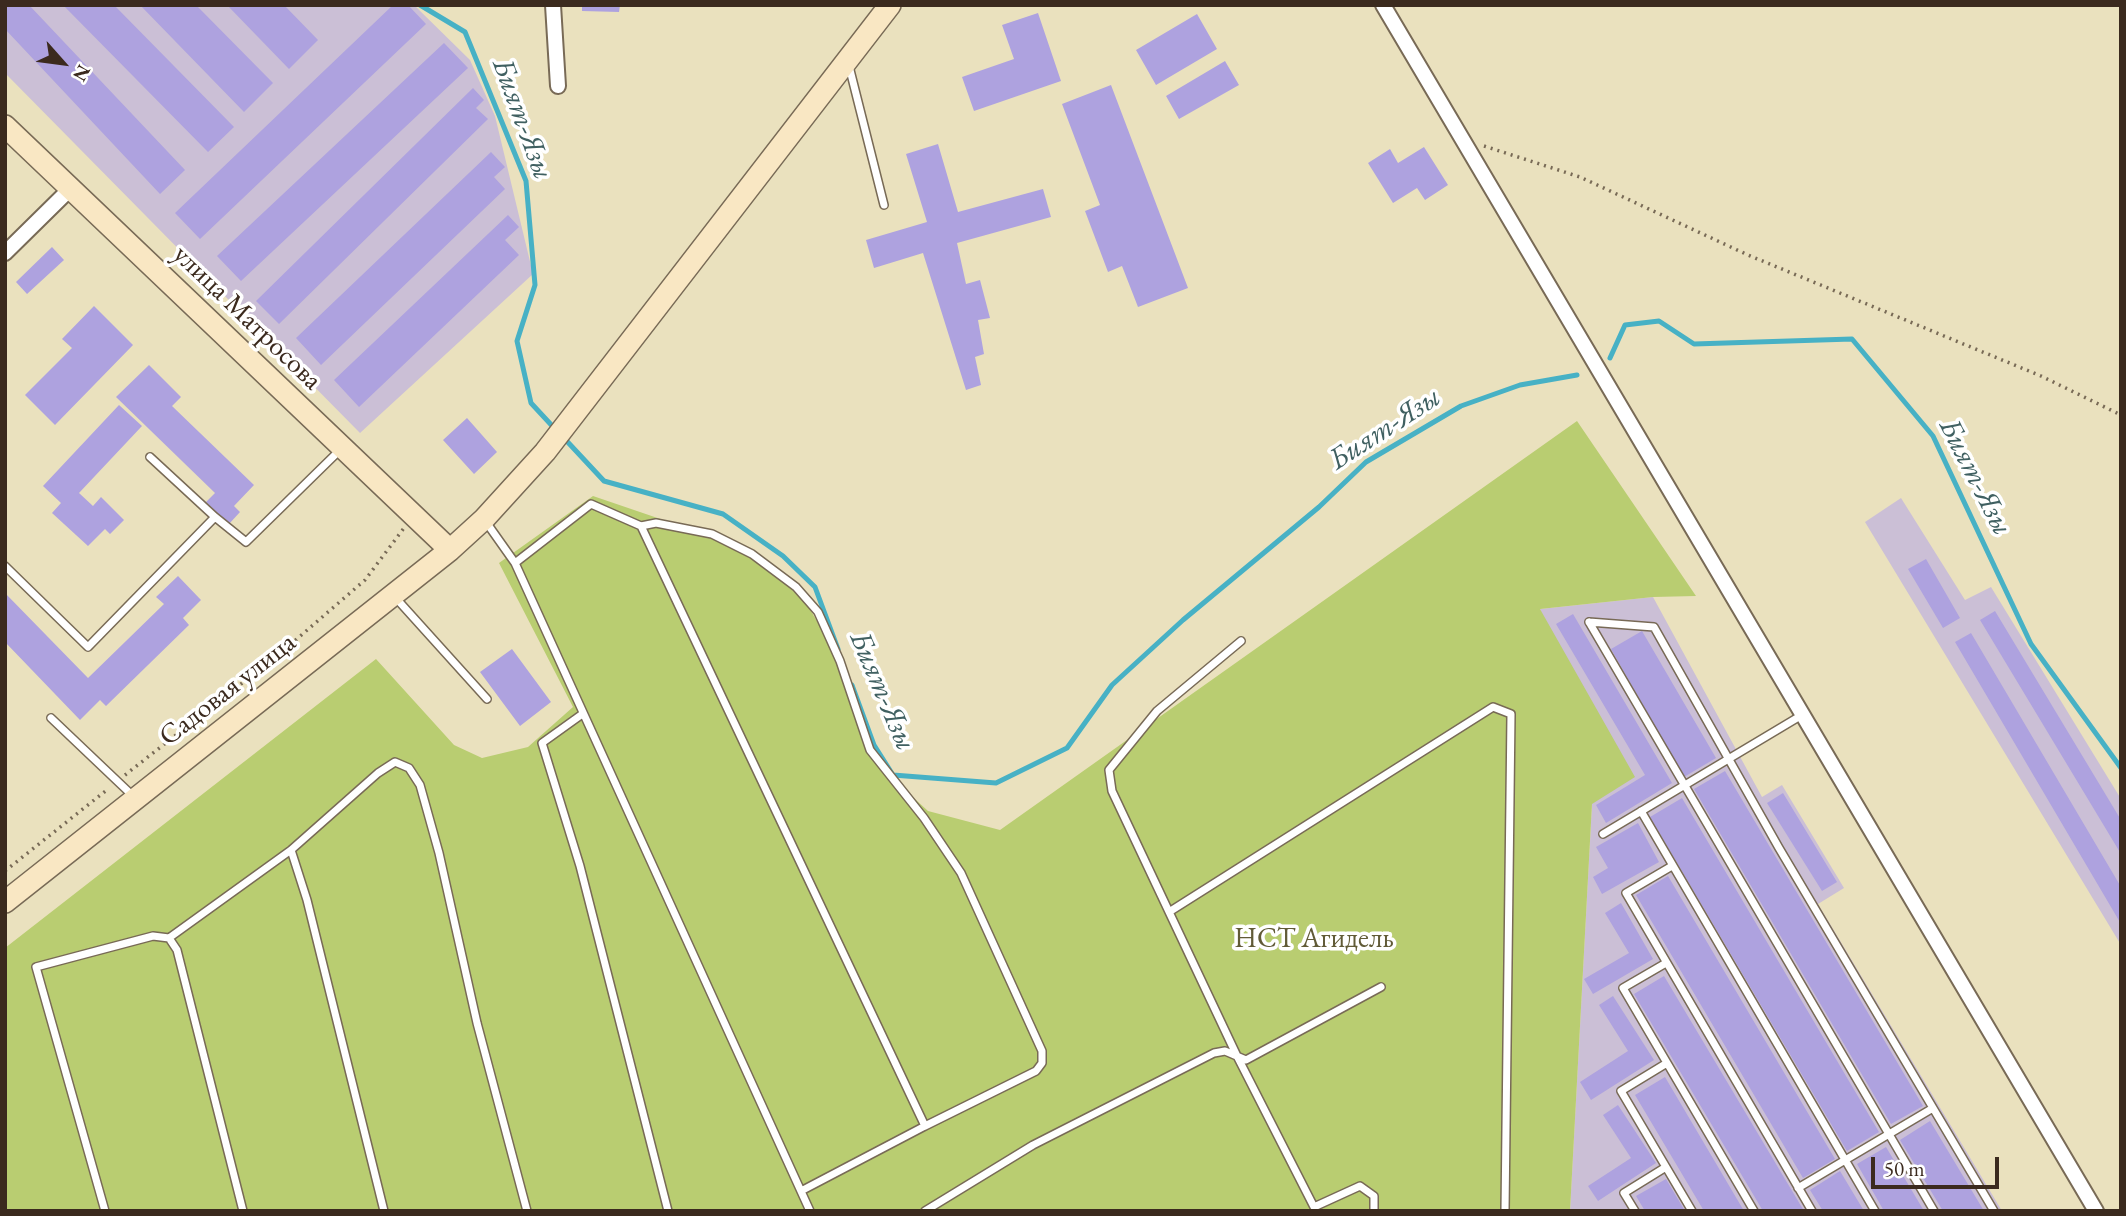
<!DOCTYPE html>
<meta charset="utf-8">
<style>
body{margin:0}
#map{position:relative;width:2126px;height:1216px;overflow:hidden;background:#eae1be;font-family:"EB Garamond",serif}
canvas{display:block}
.frame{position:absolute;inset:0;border:7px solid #3b2a1e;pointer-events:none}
.north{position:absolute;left:28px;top:28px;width:70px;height:70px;-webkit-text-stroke:5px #fff;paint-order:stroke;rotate:118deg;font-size:19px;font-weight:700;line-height:28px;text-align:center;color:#3b2a1e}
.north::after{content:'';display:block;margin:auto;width:24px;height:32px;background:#3b2a1e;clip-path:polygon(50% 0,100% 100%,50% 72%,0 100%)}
.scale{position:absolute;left:1871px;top:1157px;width:128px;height:32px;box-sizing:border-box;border:4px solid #3b2a1e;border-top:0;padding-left:9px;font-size:21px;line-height:24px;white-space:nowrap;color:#3b2a1e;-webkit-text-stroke:5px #fff;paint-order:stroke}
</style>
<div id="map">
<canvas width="2126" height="1216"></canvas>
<div class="frame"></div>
<div class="north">N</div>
<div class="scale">50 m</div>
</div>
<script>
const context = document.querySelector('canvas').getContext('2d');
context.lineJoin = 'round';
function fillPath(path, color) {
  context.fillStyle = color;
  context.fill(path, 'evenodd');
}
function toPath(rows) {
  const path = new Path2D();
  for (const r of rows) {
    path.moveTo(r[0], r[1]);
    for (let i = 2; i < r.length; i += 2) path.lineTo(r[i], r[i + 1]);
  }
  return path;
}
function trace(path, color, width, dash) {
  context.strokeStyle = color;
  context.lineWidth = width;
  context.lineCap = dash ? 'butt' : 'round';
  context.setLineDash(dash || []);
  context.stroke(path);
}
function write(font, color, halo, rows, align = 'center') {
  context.font = font + ' "EB Garamond",serif';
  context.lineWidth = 7;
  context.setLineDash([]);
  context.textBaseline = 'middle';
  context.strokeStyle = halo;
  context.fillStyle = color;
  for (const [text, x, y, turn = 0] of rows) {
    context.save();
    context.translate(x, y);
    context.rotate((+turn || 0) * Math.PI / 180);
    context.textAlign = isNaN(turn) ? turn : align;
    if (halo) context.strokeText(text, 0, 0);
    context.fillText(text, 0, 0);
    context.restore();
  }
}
fillPath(toPath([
 [5,5,414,5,470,60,495,116,533,274,360,433,5,73],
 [1901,498,1965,600,1991,587,2121,799,2121,945,1865,522],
 [1653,597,1762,797,1782,785,1844,888,1818,904,2002,1211,1570,1211,1592,804,1540,609]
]), '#cbbfd6');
fillPath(toPath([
 [1577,421,1696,596,1653,597,1540,609,1635,777,1592,804,1570,1211,5,1211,5,948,376,659,454,745,482,758,528,747,573,707,499,563,593,496,725,541,769,570,805,601,833,648,881,768,928,811,1000,830]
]), '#b9cd71');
trace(toPath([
 [420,5,465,32,526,181,535,285,517,341,531,403,556,430],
 [1610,358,1625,325,1659,321,1694,344,1852,339,1933,436,2031,644,2121,768],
 [563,437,604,481,723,514,783,556,815,587,838,649],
 [852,685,874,745,893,775,996,783,1067,748,1112,685,1183,620,1319,507,1366,462,1461,406,1520,385,1577,375]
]), '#47b1c5', 5);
fillPath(toPath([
 [5,5,29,5,185,170,160,194,5,29],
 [63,5,114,5,234,127,208,152],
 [140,5,196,5,273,83,244,112],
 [227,5,284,5,318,40,289,69],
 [393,5,408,5,426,24,200,239,175,213],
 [582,5,620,5,619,12,582,11],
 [1038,13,1061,81,974,111,962,77,1014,59,1002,25],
 [1197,14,1217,49,1156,85,1136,50],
 [444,43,468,68,241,281,217,256],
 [1225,61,1239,85,1179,119,1166,96],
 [1111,85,1188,288,1138,307,1122,266,1108,272,1085,211,1100,205,1062,104],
 [473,88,484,100,476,108,488,119,279,324,256,301],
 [938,144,958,212,1043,189,1051,217,957,243,966,284,980,280,990,318,978,320,984,354,975,357,981,385,966,390,923,253,874,268,866,240,927,222,906,154],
 [1424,147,1448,185,1425,200,1417,188,1393,203,1368,163,1390,149,1398,163],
 [491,152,505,167,494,177,505,189,321,365,296,338],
 [508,215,519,227,505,240,519,255,359,407,334,380],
 [52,247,64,260,27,294,16,282],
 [94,306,133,345,55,425,25,395,72,348,62,339],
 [149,365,181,397,172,406,254,485,234,506,240,512,229,524,206,502,215,493,116,397],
 [119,405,142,426,79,493,93,506,101,497,124,520,110,534,105,529,88,546,52,513,61,503,43,486],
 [467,418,497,452,474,474,443,440],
 [1926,559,1960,618,1943,628,1908,569],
 [178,576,201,600,183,618,189,625,106,706,100,700,80,720,5,642,5,593,88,678,164,604,156,597],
 [1995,611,2121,820,2121,854,1980,620],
 [1573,614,1672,783,1606,823,1596,805,1645,775,1556,624],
 [1642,631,1716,758,1684,777,1611,649],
 [1971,633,2121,887,2121,924,1955,642],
 [512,649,551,702,520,726,480,672],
 [1725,771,1923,1106,1891,1124,1694,789],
 [1783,793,1837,882,1822,891,1767,803],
 [1682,798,1879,1132,1847,1151,1650,817],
 [1638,823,1659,862,1602,894,1593,877,1608,868,1596,847],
 [1668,876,1835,1159,1803,1178,1636,895],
 [1621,903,1653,959,1593,994,1584,979,1629,953,1605,913],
 [1664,976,1804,1211,1763,1211,1634,994],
 [1613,996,1654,1060,1591,1100,1580,1082,1628,1051,1599,1005],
 [1665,1077,1744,1211,1704,1211,1635,1095],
 [1618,1105,1656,1163,1598,1201,1588,1186,1631,1158,1603,1115],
 [1930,1121,1984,1211,1943,1211,1900,1140],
 [1886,1147,1924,1211,1884,1211,1857,1164],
 [1840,1171,1864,1211,1823,1211,1810,1190],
 [1666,1179,1685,1211,1645,1211,1636,1196]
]), '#aea2df');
const lane = toPath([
 [849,66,884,205],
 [150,457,215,517],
 [486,522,515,563,810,1211],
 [641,526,656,523,712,534,752,554,796,587,818,612,840,661,870,750,924,818,961,873,1042,1051,1042,1063,1036,1071,925,1126],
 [515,563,591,504,641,526,925,1126,801,1191],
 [5,566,88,647,215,517,246,542,342,448],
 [394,596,487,699],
 [1589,622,1654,627,1779,848,1994,1211],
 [1589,622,1934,1211],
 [1241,641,1157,711,1109,770,1112,791,1237,1056,1314,1207,1360,1186,1374,1196,1374,1211],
 [581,715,542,743,580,866,668,1211],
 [51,718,133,796],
 [1641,811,1875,1211],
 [1603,834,1802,715],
 [291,850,307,900,384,1211],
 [1672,866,1626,893,1812,1211],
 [1169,912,1493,707,1511,714,1505,1211],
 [169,938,291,850,378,773,395,762,409,768,420,785,439,853,477,1023,527,1211],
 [1666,963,1623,988,1754,1211],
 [1667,1063,1621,1091,1692,1211],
 [1798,1188,1933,1108],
 [105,1211,36,967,153,936,169,938,177,950,243,1211],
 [925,1211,1033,1145,1214,1053,1225,1051,1246,1060,1381,987],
 [1635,1211,1624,1193,1666,1167]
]);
const street = toPath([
 [553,5,558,86],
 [1383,5,2096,1211],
 [5,253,70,189]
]);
const secondary = toPath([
 [5,126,450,550],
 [5,902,450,550,484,519,545,452,890,5]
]);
trace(lane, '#786a56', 10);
trace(street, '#786a56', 18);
trace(secondary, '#786a56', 24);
trace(toPath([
 [1484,146,1580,177,1748,255,2041,376,2121,415],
 [125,775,283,651,365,580,404,528],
 [5,871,108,789]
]), '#786a56', 3.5, [2, 5]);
trace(lane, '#fff', 7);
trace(street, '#fff', 14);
trace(secondary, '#f9e7c3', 21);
write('28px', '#3b2a1e', '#fff', [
 ["улица Матросова",247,318,44],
 ["Садовая улица",228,690,-38]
]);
write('28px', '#615b37', '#fff', [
 ["НСТ Агидель",1314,939]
]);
write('italic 30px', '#406061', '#fff', [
 ["Бият-Язы",522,119,70],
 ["Бият-Язы",1385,429,-33],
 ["Бият-Язы",1975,477,63],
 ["Бият-Язы",882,691,67]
]);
</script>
